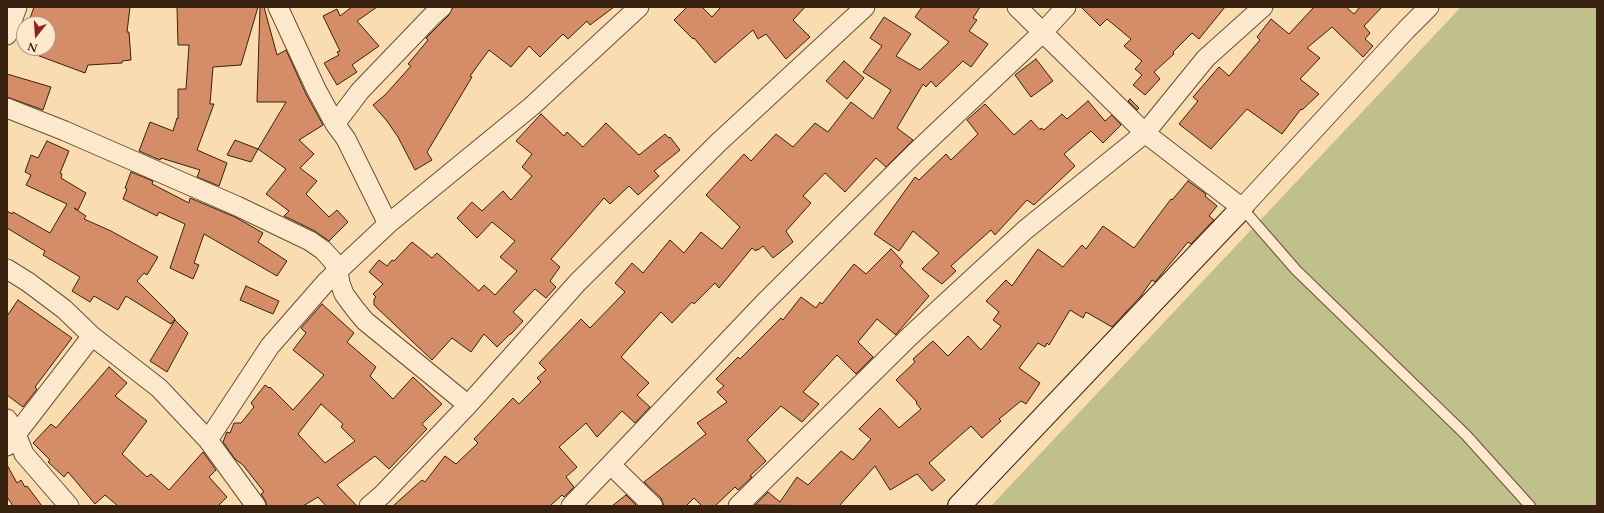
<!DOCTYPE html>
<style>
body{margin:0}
#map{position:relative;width:1604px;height:513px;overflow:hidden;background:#fadcb1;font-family:Cardo,serif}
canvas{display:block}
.frame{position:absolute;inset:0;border:8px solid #38210e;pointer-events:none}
.north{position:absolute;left:16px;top:16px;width:40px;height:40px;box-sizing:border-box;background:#fce8cc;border:1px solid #ae9880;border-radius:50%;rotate:197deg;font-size:11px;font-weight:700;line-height:16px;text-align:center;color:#38210e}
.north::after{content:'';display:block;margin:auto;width:14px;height:18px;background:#8f2418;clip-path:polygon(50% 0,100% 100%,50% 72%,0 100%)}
</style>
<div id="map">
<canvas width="1604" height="513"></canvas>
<div class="frame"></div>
<div class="north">N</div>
</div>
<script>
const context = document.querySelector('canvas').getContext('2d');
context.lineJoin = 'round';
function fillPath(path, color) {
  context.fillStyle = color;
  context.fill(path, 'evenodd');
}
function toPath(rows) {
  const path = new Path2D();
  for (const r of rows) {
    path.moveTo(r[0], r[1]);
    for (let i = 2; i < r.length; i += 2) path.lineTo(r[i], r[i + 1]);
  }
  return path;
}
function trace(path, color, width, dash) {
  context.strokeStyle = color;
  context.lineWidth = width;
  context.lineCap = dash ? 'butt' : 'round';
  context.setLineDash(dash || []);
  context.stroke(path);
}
fillPath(toPath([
 [1461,7,1597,7,1597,506,991,506]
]), '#bfc08b');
const building = toPath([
 [34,7,130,7,127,32,129,32,131,60,122,61,122,63,88,65,85,73,26,51,27,48,48,48,48,24,28,24,34,7],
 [177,7,258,7,241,65,213,67,210,104,214,104,197,150,227,163,219,186,197,177,200,170,161,158,160,160,139,151,150,122,173,131,177,118,178,119,178,89,186,89,189,45,178,45,177,7],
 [260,7,264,7,277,55,286,50,306,94,323,125,299,140,314,154,300,168,317,181,306,194,329,217,337,210,348,222,329,241,315,231,284,216,289,211,266,194,286,169,258,149,251,162,227,155,235,140,258,149,286,102,257,102,260,7],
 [352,7,377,7,357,21,379,46,352,65,357,72,337,85,324,63,339,55,337,52,340,51,323,16,337,9,340,16,352,7],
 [453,7,614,7,590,25,587,21,568,39,563,34,540,57,529,46,511,67,489,50,470,76,472,77,427,152,432,160,415,170,398,137,387,121,373,105,385,95,411,66,408,64,428,40,426,38,449,15,453,7],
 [687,7,702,7,712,17,721,7,805,7,793,20,810,37,786,59,766,34,758,39,753,30,715,63,694,38,693,39,674,20,687,7],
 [922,7,980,7,973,18,977,20,969,31,988,44,971,67,963,61,936,87,931,81,926,87,923,84,897,128,913,140,886,167,876,158,845,192,825,173,803,196,811,203,786,231,793,242,773,258,763,246,758,250,757,249,756,251,752,248,719,288,715,283,694,304,692,302,672,323,661,312,621,357,649,383,637,395,650,407,635,423,622,411,597,437,586,423,559,447,577,467,566,477,574,487,564,497,562,495,550,506,393,506,422,480,425,482,445,456,456,464,478,443,474,439,513,398,519,404,541,382,537,378,546,370,539,363,581,319,590,328,625,292,615,283,632,263,643,273,670,240,684,253,701,232,722,249,740,227,706,195,744,154,751,161,776,134,793,147,815,123,828,132,851,102,873,119,891,90,863,72,882,46,870,38,884,17,911,34,896,56,920,70,949,42,915,17,922,7],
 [1081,7,1225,7,1199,39,1192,33,1173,52,1174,54,1154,72,1160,79,1145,95,1133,85,1142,75,1135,69,1142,61,1124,46,1131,39,1107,19,1100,26,1081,7],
 [1314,7,1346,7,1354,14,1360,7,1382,7,1364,26,1370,33,1365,39,1373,46,1363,57,1332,27,1307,48,1320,58,1300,79,1319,94,1302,110,1301,109,1282,134,1247,109,1211,149,1179,124,1198,101,1193,97,1219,67,1229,76,1260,40,1257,37,1271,19,1289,34,1314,7],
 [1036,59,1053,81,1031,97,1015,75,1036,59],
 [844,61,864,78,847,99,826,81,844,61],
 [7,74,51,87,43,110,7,97,7,74],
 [1130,99,1139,108,1137,110,1128,101,1130,99],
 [1088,101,1105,121,1112,115,1121,125,1103,143,1091,131,1064,154,1075,166,1034,205,1027,200,995,235,991,230,951,266,956,271,942,284,922,269,939,253,913,231,899,251,874,234,915,177,919,180,946,154,951,160,978,134,967,120,985,104,1014,135,1031,120,1040,130,1041,128,1044,130,1062,114,1067,119,1088,101],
 [541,114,564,136,567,132,583,147,606,123,639,155,665,134,669,138,670,137,680,150,654,171,659,176,638,195,629,186,610,204,604,198,551,259,560,267,550,281,556,287,546,298,535,289,513,312,523,321,511,334,510,334,497,347,484,334,471,352,452,338,432,360,374,305,374,299,376,297,373,294,383,284,369,272,379,260,387,266,392,260,394,261,412,242,432,258,437,253,479,291,484,285,495,295,517,271,500,257,515,241,492,222,477,238,457,218,472,202,482,211,503,191,511,200,532,176,522,167,532,154,516,141,541,114],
 [47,141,69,151,60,173,62,174,61,178,86,193,78,210,74,208,86,216,84,219,111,231,158,257,147,275,144,273,137,281,175,319,171,324,126,296,118,310,94,296,90,302,72,291,80,277,43,255,45,251,7,228,7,211,12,214,13,212,50,233,67,204,26,185,31,175,25,172,31,155,38,158,47,141],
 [131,172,153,181,152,184,189,203,190,198,235,217,263,233,258,242,287,261,277,276,204,234,194,263,199,265,193,279,170,268,185,224,159,212,157,216,123,199,127,189,125,188,131,172],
 [1188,181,1206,194,1205,196,1217,206,1209,216,1214,220,1191,244,1188,242,1155,282,1152,280,1141,296,1112,327,1086,312,1083,318,1070,310,1049,345,1047,343,1045,347,1038,343,1019,368,1040,383,1026,404,1021,401,999,419,1001,421,982,438,971,426,929,463,945,480,932,491,917,474,890,490,875,466,839,506,755,505,768,492,780,502,797,477,808,485,841,451,853,460,871,439,859,429,880,408,899,428,921,409,916,403,917,402,896,380,915,362,913,359,933,341,948,356,968,336,981,350,1001,326,993,320,999,312,986,301,1006,280,1012,286,1038,249,1063,267,1082,245,1086,249,1103,226,1134,248,1171,199,1172,200,1188,181],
 [891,249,903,262,900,266,929,296,898,332,896,335,877,319,858,342,873,357,856,374,837,355,803,392,819,404,802,422,781,406,747,440,766,461,750,476,752,477,738,490,735,487,715,506,702,506,694,498,686,506,664,506,661,498,644,482,706,434,697,423,727,402,717,392,724,386,716,379,738,357,740,359,781,318,783,320,801,297,816,308,820,302,822,304,854,264,866,274,891,249],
 [246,286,279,301,273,314,240,300,246,286],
 [18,300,72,338,35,387,37,389,23,407,7,395,7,316,18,300],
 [322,304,354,333,347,342,376,367,370,376,393,399,413,377,442,404,422,424,427,429,389,469,375,456,337,485,357,506,326,506,318,497,303,506,267,506,265,500,261,494,264,492,243,465,235,459,223,442,227,432,230,433,234,423,241,423,254,407,251,403,265,385,269,388,270,387,293,410,324,375,293,350,306,333,301,328,322,304],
 [321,404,343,424,341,427,355,441,325,463,298,434,321,404],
 [175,320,188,333,167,372,150,361,175,320],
 [109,367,127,383,115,396,147,421,122,454,147,477,151,474,169,490,203,452,216,470,209,477,227,497,218,506,118,506,105,495,95,504,68,472,64,477,48,462,50,460,33,443,51,424,56,428,109,367],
 [7,465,17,483,21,480,25,487,27,486,42,506,13,506,7,497,7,465],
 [626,495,637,506,612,506,626,495]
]);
fillPath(building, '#d58d67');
trace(building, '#38210e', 1);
const service = toPath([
 [1242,208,1296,270,1466,435,1530,506]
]);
const minor = toPath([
 [278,7,316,89,335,124,346,139,388,224],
 [1017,7,1145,133,1242,208,1406,30,1429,7],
 [7,35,17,7],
 [7,108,65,131,237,206,310,241,323,250,333,261,338,271,340,283,344,294,355,309,365,321,468,405],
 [335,124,360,91,432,16,442,7],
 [7,269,28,282,64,309,92,336,159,388,208,440,256,506],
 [7,419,16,434,24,454,69,506],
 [208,440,270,346,326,282,388,224,532,106,639,7],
 [7,446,92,336],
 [611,465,653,506],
 [369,506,382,495,468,405,578,282,719,142,865,7],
 [571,506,764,303,915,153,1042,33,1066,7],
 [738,506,910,336,1025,230,1145,133,1206,58,1263,7]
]);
const secondary = toPath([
 [959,506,1242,208]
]);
trace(service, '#685037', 12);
trace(minor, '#685037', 21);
trace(secondary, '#38210e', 24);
trace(service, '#fce8cc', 10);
trace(minor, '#fce8cc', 19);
trace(secondary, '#fce8cc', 22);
</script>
